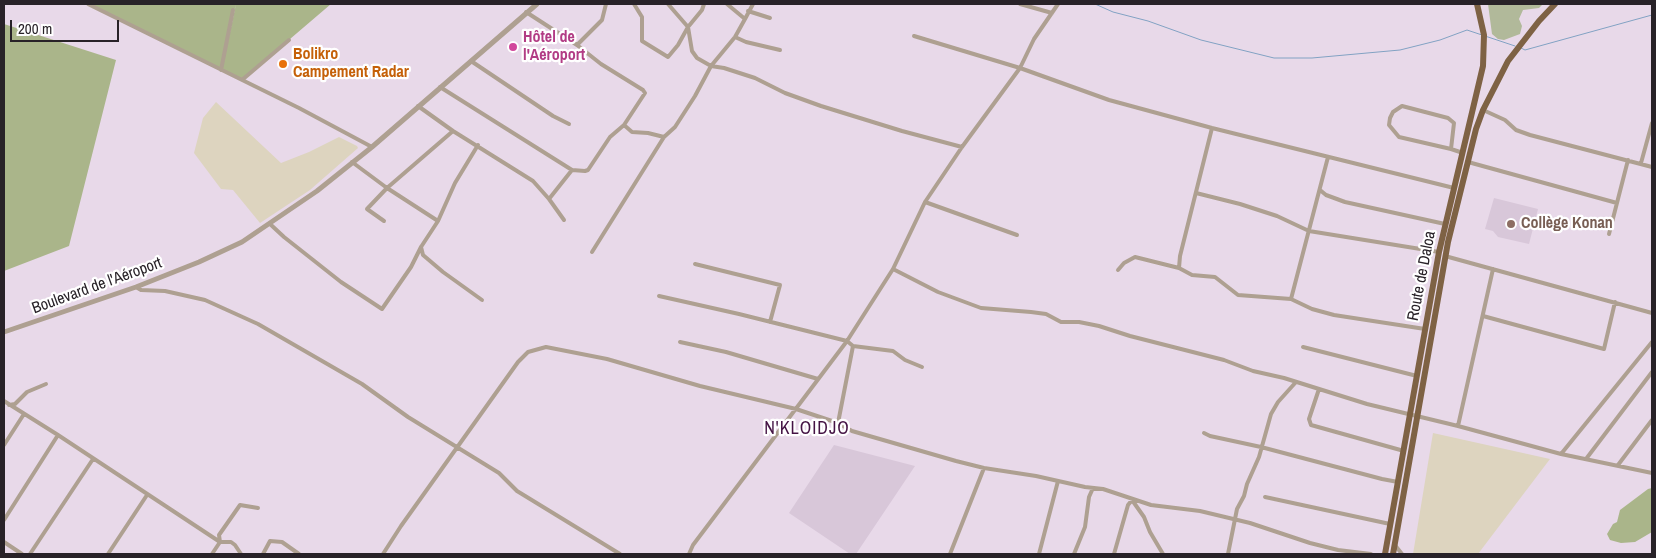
<!DOCTYPE html>
<meta charset="utf-8">
<style>
body{margin:0}
#map{position:relative;width:1656px;height:558px;overflow:hidden;background:#e8d9e9;font-family:"Archivo Narrow",sans-serif}
canvas{display:block}
.frame{position:absolute;inset:0;border:5px solid #282228;pointer-events:none}
.scale{position:absolute;left:10px;top:20px;width:109px;height:22px;box-sizing:border-box;border:2px solid #282228;border-top:0;padding-left:6px;font-size:15px;line-height:18px;white-space:nowrap;color:#282228;-webkit-text-stroke:4px #fff;paint-order:stroke}
</style>
<div id="map">
<canvas width="1656" height="558"></canvas>
<div class="frame"></div>
<div class="scale">200 m</div>
</div>
<script>
const context = document.querySelector('canvas').getContext('2d');
context.lineJoin = 'round';
function fillPath(path, color) {
  context.fillStyle = color;
  context.fill(path, 'evenodd');
}
function toPath(rows) {
  const path = new Path2D();
  for (const r of rows) {
    path.moveTo(r[0], r[1]);
    for (let i = 2; i < r.length; i += 2) path.lineTo(r[i], r[i + 1]);
  }
  return path;
}
function trace(path, color, width, dash) {
  context.strokeStyle = color;
  context.lineWidth = width;
  context.lineCap = dash ? 'butt' : 'round';
  context.setLineDash(dash || []);
  context.stroke(path);
}
function write(font, color, halo, rows, align = 'center') {
  context.font = font + ' "Archivo Narrow",sans-serif';
  context.lineWidth = 4.5;
  context.setLineDash([]);
  context.textBaseline = 'middle';
  context.strokeStyle = halo;
  context.fillStyle = color;
  for (const [text, x, y, turn = 0] of rows) {
    context.save();
    context.translate(x, y);
    context.rotate((+turn || 0) * Math.PI / 180);
    context.textAlign = isNaN(turn) ? turn : align;
    if (halo) context.strokeText(text, 0, 0);
    context.fillText(text, 0, 0);
    context.restore();
  }
}
fillPath(toPath([
 [216,102,281,163,309,152,339,137,357,146,358,148,310,190,260,223,233,190,221,189,194,153,203,118],
 [1433,433,1550,459,1478,554,1413,554]
]), '#ddd4bf');
fillPath(toPath([
 [1494,198,1538,209,1529,244,1498,237,1493,231,1485,229],
 [834,445,915,466,856,554,850,554,789,513]
]), '#d8c7d9');
fillPath(toPath([
 [1488,4,1543,4,1539,8,1523,10,1519,19,1522,26,1520,34,1504,40,1498,39,1492,34]
]), '#b1b99a');
fillPath(toPath([
 [91,4,236,4,220,68],
 [236,4,331,4,242,80,222,70],
 [4,24,116,60,69,246,4,271],
 [1652,488,1652,532,1635,542,1621,543,1610,540,1607,534,1613,524,1617,522,1620,510,1648,489]
]), '#aab58a');
trace(toPath([
 [1095,4,1113,12,1148,21,1201,40,1274,58,1312,58,1400,50,1440,40,1467,30,1482,35],
 [1485,36,1515,46],
 [1521,48,1525,50,1652,15]
]), '#82a2c3', 1);
trace(toPath([
 [88,4,299,108,372,147],
 [634,4,642,17,642,41,668,57,678,45,688,27,702,10,704,4],
 [668,4,688,27,692,51,697,58,711,66,724,68,755,78,785,93,821,106,902,131,962,147],
 [1020,4,1052,13],
 [748,11,770,18],
 [745,19,753,4],
 [914,36,1020,68,1109,100,1212,128,1454,188],
 [735,37,746,42,780,50],
 [577,45,602,20,606,4],
 [471,61,553,116,569,124],
 [221,70,233,10],
 [242,80,289,40],
 [440,87,572,170,585,171,588,170,610,137,624,125,645,93,643,90,601,64,577,45,526,12],
 [418,106,453,131,533,181,549,199,564,220],
 [1483,110,1505,120,1516,130,1530,135,1652,167],
 [624,125,632,132,648,133,664,137],
 [1212,128,1180,256,1179,268,1192,275,1215,277,1238,295,1291,299,1312,309,1334,315,1425,329],
 [1451,149,1399,137,1389,125,1390,118,1393,112,1402,106,1448,118,1454,123,1451,149,1463,153],
 [352,162,387,188,438,221],
 [1468,162,1617,203],
 [1641,163,1652,123],
 [1320,190,1326,195,1345,202,1445,224],
 [1196,193,1240,204,1277,216,1309,231,1439,252],
 [549,199,572,170],
 [925,202,1017,235],
 [384,221,367,209,387,188,453,131],
 [270,224,284,237,341,282,382,309,411,267,421,247,438,221,455,183,478,145],
 [1609,234,1628,160],
 [421,247,423,255,443,272,482,300],
 [592,252,664,137,675,127,695,96,711,66,735,37,745,19,727,4],
 [1445,256,1652,313],
 [695,264,780,285,770,322],
 [893,269,938,292,981,308,1031,312,1046,314,1061,322,1079,322,1099,326,1130,336,1224,360,1253,371,1284,378,1367,404,1458,426,1561,454,1652,473],
 [1118,270,1124,263,1135,257,1179,268],
 [136,287,141,290,165,291,205,300,258,324,362,384,408,417,499,473,517,491,620,554],
 [659,296,739,314,847,341,853,346,893,351,905,360,922,367],
 [1291,299,1328,157],
 [1483,316,1604,349,1615,302],
 [680,342,726,352,818,379],
 [1303,347,1417,376],
 [1319,389,1309,419,1311,425,1404,451],
 [4,401,58,435,220,542,231,542,235,545,241,554],
 [9,405,15,404,27,392,46,384],
 [838,423,853,346],
 [1458,426,1493,269],
 [1204,433,1210,436,1261,447,1382,479,1398,482],
 [4,445,24,414],
 [1561,454,1652,342],
 [1586,459,1652,372],
 [1618,465,1652,420],
 [1265,497,1390,524],
 [4,520,58,435],
 [4,542,22,554],
 [1394,544,1402,554],
 [30,554,93,459],
 [108,554,147,495],
 [212,554,220,542,219,535,240,505,258,508],
 [263,554,270,541,282,542,299,554],
 [383,554,401,526,518,362,528,352,546,347,607,359,700,386,796,409,838,423,852,431,956,461,984,468,1036,476,1085,487,1103,489,1151,505,1200,511,1250,523,1310,543,1338,550,1371,554],
 [689,554,693,545,847,341,893,269,925,202,962,147,1020,68,1034,39,1058,4],
 [950,554,984,468],
 [1039,554,1058,481],
 [1074,554,1085,527,1089,497,1093,488],
 [1114,554,1128,505,1132,500,1144,517,1150,532,1163,554],
 [1228,554,1237,509,1244,496,1247,484,1259,457,1271,414,1278,402,1296,382]
]), '#aea091', 4);
trace(toPath([
 [4,332,136,287,199,262,242,242,317,191,372,147,537,4]
]), '#aea091', 5);
trace(toPath([
 [1385,554,1439,252,1483,66,1484,35,1477,4],
 [1393,554,1448,242,1476,129,1483,110,1508,61,1539,21,1555,4]
]), '#7e6244', 6);
for (const [x, y, r, color] of [
 [513,47,5,"#d1479c"],
 [283,64,5,"#e8710a"],
 [1511,224,5,"#8d6e63"]
]) {
  const dot = new Path2D();
  dot.arc(x, y, r, 0, 2 * Math.PI);
  context.fillStyle = color;
  context.fill(dot);
  trace(dot, '#fff', 2);
}
write('bold 16px', '#b23c85', '#fff', [
 ["Hôtel de",523,38],
 ["l'Aéroport",523,56]
], 'left');
write('bold 16px', '#c56008', '#fff', [
 ["Bolikro",293,55],
 ["Campement Radar",293,73]
], 'left');
write('bold 16px', '#785e54', '#fff', [
 ["Collège Konan",1521,224]
], 'left');
write('16px', '#282228', '#fff', [
 ["Route de Daloa",1422,276,-79],
 ["Boulevard de l'Aéroport",97,286,-20]
]);
context.letterSpacing = '1px';
write('18px', '#441344', '#fff', [
 ["N'KLOIDJO",807,429]
]);
context.letterSpacing = '0px';
</script>
